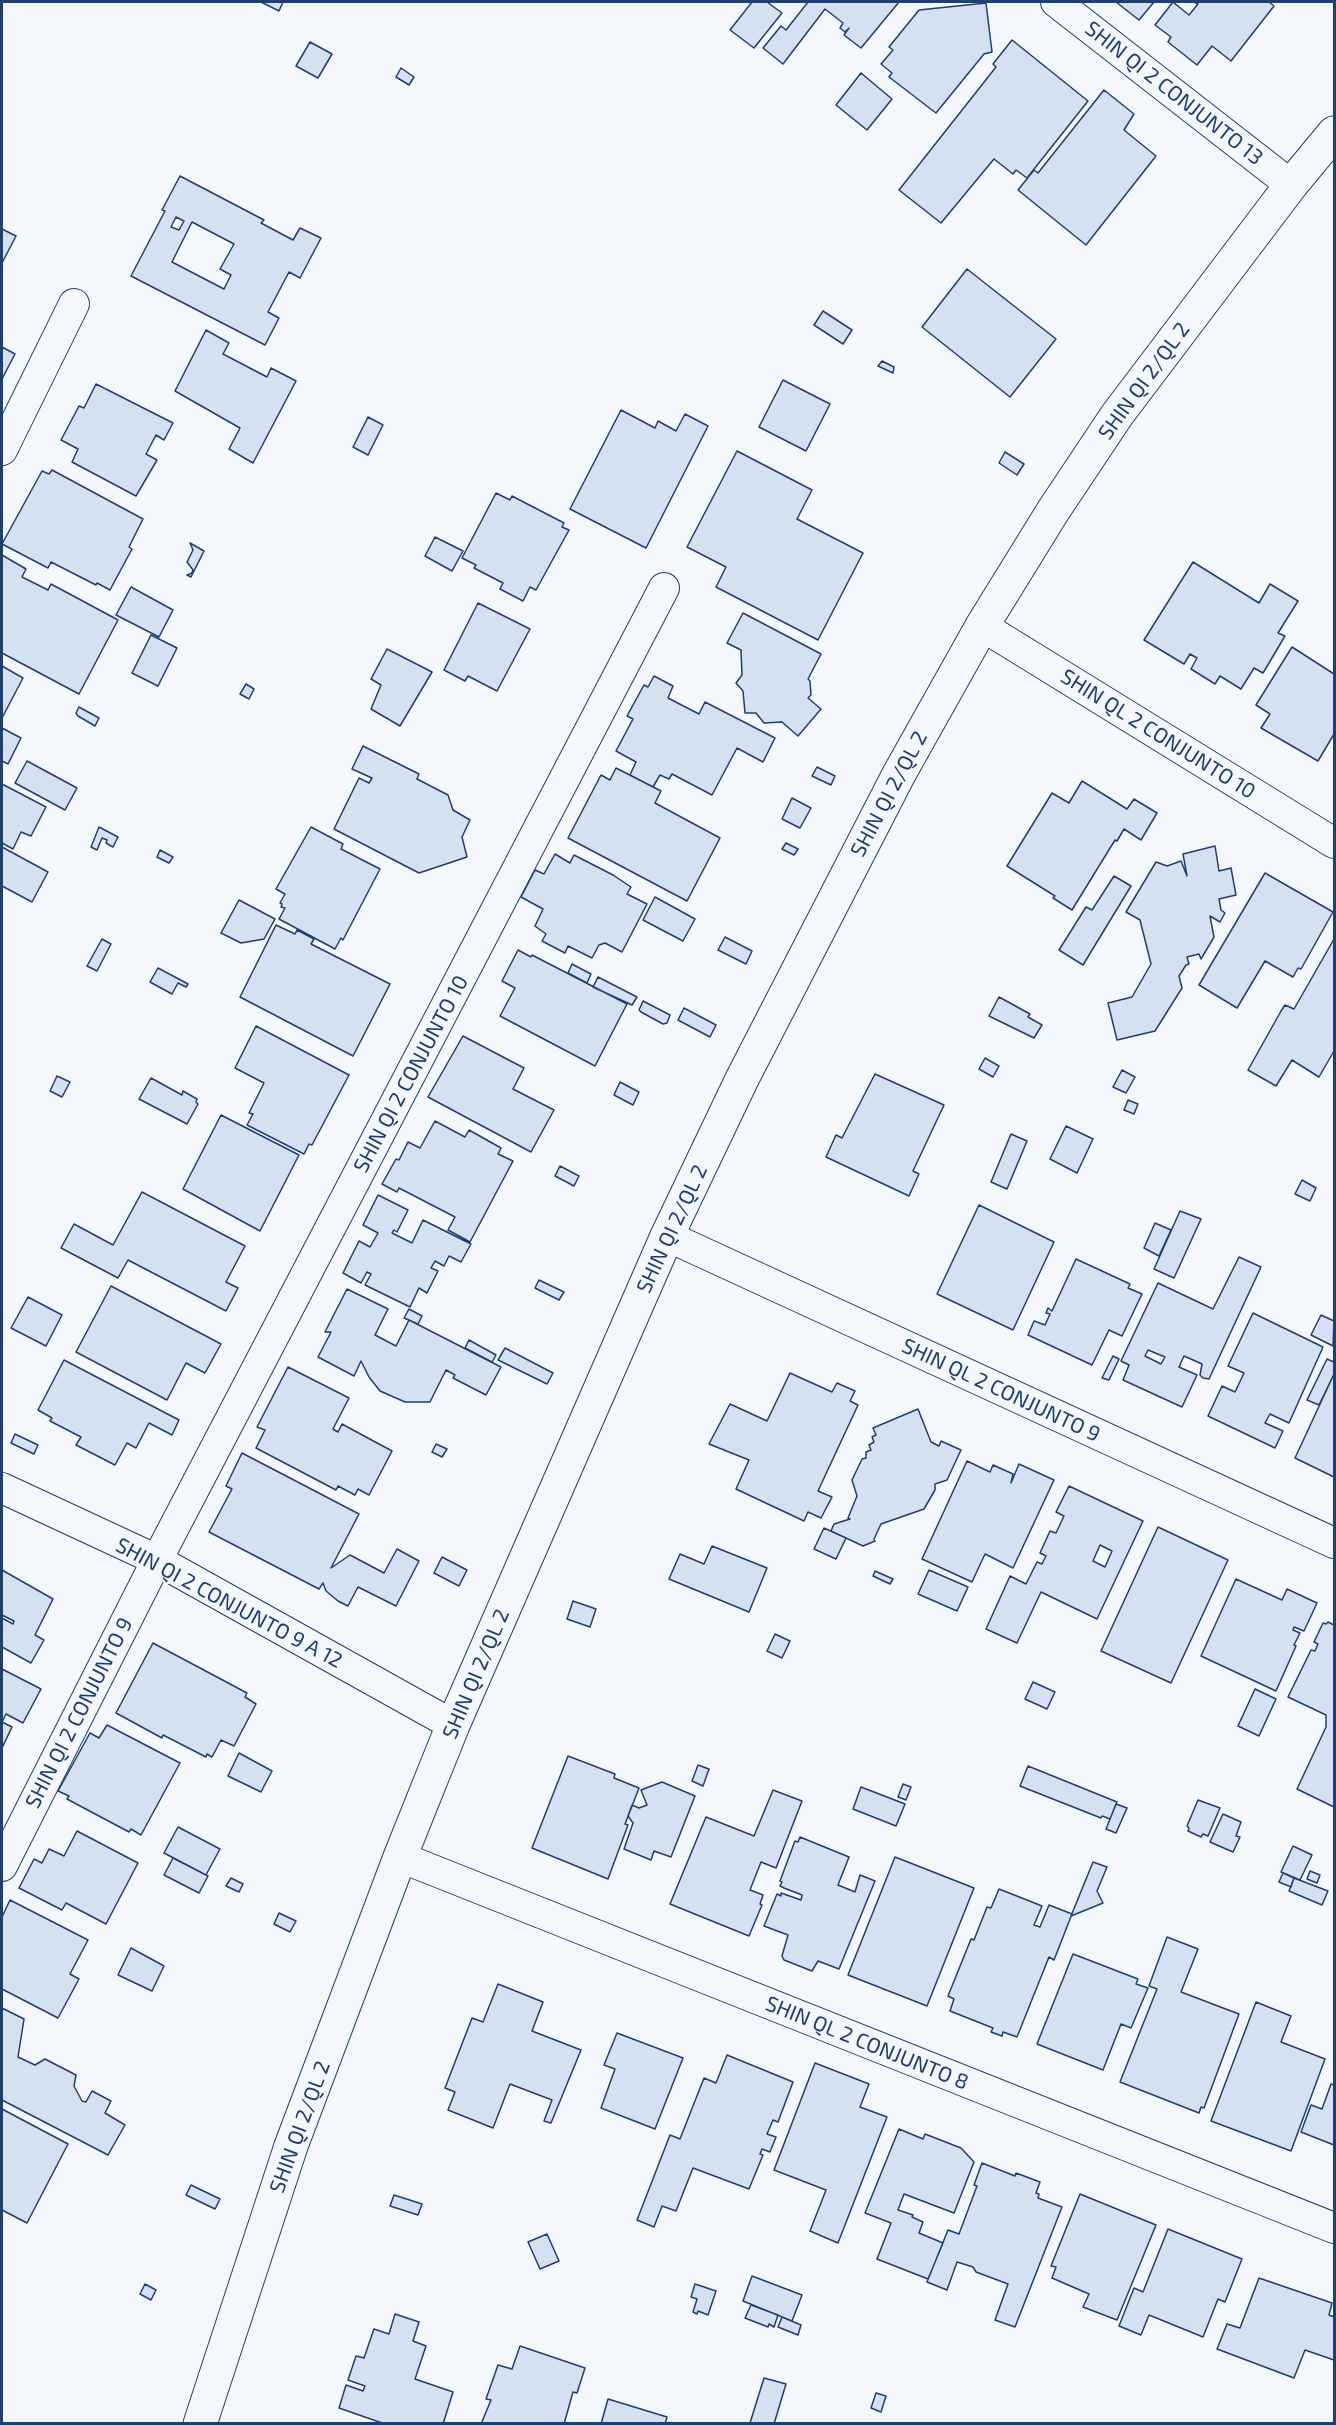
<!DOCTYPE html>
<style>
body{margin:0}
#map{position:relative;width:1336px;height:2425px;overflow:hidden;background:#f4f7fb;font-family:"Exo 2",sans-serif}
canvas{display:block}
.frame{position:absolute;inset:0;border:3px solid #1d3f73;pointer-events:none}
</style>
<div id="map">
<canvas width="1336" height="2425"></canvas>
<div class="frame"></div>
</div>
<script>
const context = document.querySelector('canvas').getContext('2d');
context.lineJoin = 'round';
function fillPath(path, color) {
  context.fillStyle = color;
  context.fill(path, 'evenodd');
}
function toPath(rows) {
  const path = new Path2D();
  for (const r of rows) {
    path.moveTo(r[0], r[1]);
    for (let i = 2; i < r.length; i += 2) path.lineTo(r[i], r[i + 1]);
  }
  return path;
}
function trace(path, color, width, dash) {
  context.strokeStyle = color;
  context.lineWidth = width;
  context.lineCap = dash ? 'butt' : 'round';
  context.setLineDash(dash || []);
  context.stroke(path);
}
function write(font, color, halo, rows, align = 'center') {
  context.font = font + ' "Exo 2",sans-serif';
  context.lineWidth = 4.5;
  context.setLineDash([]);
  context.textBaseline = 'middle';
  context.strokeStyle = halo;
  context.fillStyle = color;
  for (const [text, x, y, turn = 0] of rows) {
    context.save();
    context.translate(x, y);
    context.rotate((+turn || 0) * Math.PI / 180);
    context.textAlign = isNaN(turn) ? turn : align;
    if (halo) context.strokeText(text, 0, 0);
    context.fillText(text, 0, 0);
    context.restore();
  }
}
const building = toPath([
 [261,2,283,2,279,11,261,2],
 [752,2,767,2,782,13,754,48,730,30,752,2],
 [808,2,899,2,861,48,844,35,849,28,845,32,840,28,843,23,825,9,783,64,763,48,781,26,786,30,808,2],
 [1116,2,1154,2,1139,20,1116,2],
 [1173,2,1189,15,1198,4,1194,2,1269,2,1274,6,1231,61,1212,46,1197,65,1168,42,1171,37,1155,25,1173,2],
 [986,3,992,52,984,54,936,113,889,77,892,73,881,64,893,50,889,47,919,10,986,3],
 [1012,40,1088,101,1027,178,1016,170,1013,174,994,159,941,223,899,190,996,67,993,64,1012,40],
 [310,42,332,54,318,78,296,66,310,42],
 [401,68,414,77,409,85,396,77,401,68],
 [861,73,892,99,867,130,836,105,861,73],
 [1104,90,1134,114,1124,130,1156,156,1086,245,1018,190,1034,170,1038,173,1104,90],
 [180,176,264,220,261,223,293,240,300,228,321,238,300,278,289,272,268,312,279,318,265,345,131,276,165,211,162,210,180,176],
 [176,217,184,221,179,230,171,227,176,217],
 [192,222,234,244,220,269,231,275,224,289,172,262,192,222],
 [2,229,16,236,2,263,2,229],
 [967,269,1056,339,1010,397,922,327,967,269],
 [823,311,852,330,843,344,814,325,823,311],
 [206,330,229,343,223,354,267,377,271,368,296,381,253,463,229,449,240,428,175,391,206,330],
 [2,347,15,354,2,379,2,347],
 [882,361,894,367,893,373,878,366,882,361],
 [783,380,830,404,806,451,759,427,783,380],
 [96,384,173,423,164,440,156,435,146,454,157,460,136,496,72,462,78,449,61,440,79,406,84,408,96,384],
 [621,410,655,428,658,421,676,431,685,414,708,426,646,548,570,509,621,410],
 [368,417,383,425,368,455,353,447,368,417],
 [737,451,812,490,797,519,863,553,818,640,716,587,726,567,687,547,737,451],
 [1005,452,1024,464,1017,475,999,463,1005,452],
 [52,470,143,519,129,547,132,549,110,590,97,583,96,585,51,562,48,568,2,544,42,471,49,474,52,470],
 [496,493,510,500,512,496,564,523,562,527,569,530,536,590,530,587,523,601,500,589,503,583,474,568,476,565,462,558,496,493],
 [435,537,463,551,452,571,425,556,435,537],
 [190,543,204,551,191,577,187,575,192,573,193,570,187,562,193,550,190,543],
 [2,555,26,569,22,577,48,590,51,584,118,620,79,694,2,653,2,555],
 [1193,562,1259,603,1270,584,1298,601,1278,633,1285,636,1263,673,1254,668,1241,689,1220,676,1215,684,1191,669,1197,658,1190,654,1184,664,1144,640,1193,562],
 [131,587,173,610,159,637,116,615,131,587],
 [478,603,530,629,497,691,468,676,465,681,444,670,478,603],
 [743,613,821,654,808,679,810,681,811,695,808,698,821,709,798,736,782,722,764,723,756,713,745,713,743,691,736,683,742,675,741,650,727,643,743,613],
 [151,635,177,648,158,686,132,673,151,635],
 [1292,647,1334,674,1334,734,1318,761,1261,728,1270,714,1256,705,1292,647],
 [387,649,432,672,400,726,371,709,381,685,371,679,387,649],
 [2,666,23,678,2,718,2,666],
 [654,676,673,686,668,698,699,714,705,702,775,738,763,762,737,748,712,795,672,774,669,779,660,775,653,787,630,775,636,762,616,751,633,719,627,716,644,685,648,687,654,676],
 [246,684,254,689,249,699,240,694,246,684],
 [79,707,99,718,95,726,78,716,76,713,79,707],
 [2,728,21,738,8,764,2,761,2,728],
 [363,746,419,774,417,779,448,795,453,810,470,820,462,837,467,857,419,873,334,829,359,778,369,783,372,778,352,769,363,746],
 [27,761,77,788,65,810,15,783,27,761],
 [817,767,835,776,831,785,812,776,817,767],
 [616,768,661,791,655,803,720,838,687,901,568,838,601,775,610,780,616,768],
 [1082,781,1127,809,1134,799,1157,813,1141,840,1124,829,1117,841,1115,840,1072,910,1053,898,1055,896,1007,866,1052,793,1069,803,1082,781],
 [2,784,46,807,31,836,21,832,13,849,2,843,2,784],
 [792,798,811,808,800,828,782,819,792,798],
 [99,827,118,837,113,847,106,843,107,840,102,838,97,850,91,847,99,827],
 [311,827,343,844,341,849,380,869,343,940,341,938,335,949,279,919,285,908,281,907,282,904,280,903,285,894,276,889,311,827],
 [786,843,798,849,794,855,782,849,786,843],
 [1215,846,1219,871,1231,868,1236,895,1219,899,1221,910,1225,913,1220,922,1210,916,1214,937,1201,959,1199,954,1187,957,1189,964,1186,965,1179,976,1182,988,1155,1031,1117,1040,1108,1003,1132,997,1151,964,1140,920,1126,912,1156,862,1167,866,1181,861,1187,876,1183,854,1215,846],
 [2,847,48,872,32,902,2,886,2,847],
 [160,850,173,857,169,863,157,857,160,850],
 [555,854,570,863,574,855,613,875,631,887,627,894,647,904,622,952,605,943,599,945,592,958,568,946,565,953,542,941,546,934,535,926,543,909,521,897,535,870,544,874,555,854],
 [1265,873,1333,912,1301,969,1298,968,1293,977,1265,961,1237,1008,1199,985,1265,873],
 [1114,876,1131,886,1083,965,1059,950,1086,907,1092,910,1114,876],
 [655,897,695,919,683,941,643,920,655,897],
 [239,900,275,919,264,939,241,943,221,933,239,900],
 [276,925,295,934,297,930,314,939,311,944,390,984,353,1056,240,997,276,925],
 [725,937,752,951,746,964,718,950,725,937],
 [102,939,111,944,97,971,87,966,102,939],
 [1334,939,1334,1051,1319,1077,1292,1060,1276,1086,1248,1070,1281,1011,1285,1005,1294,1009,1334,939],
 [518,950,531,957,532,955,627,1004,595,1066,500,1016,515,988,502,981,518,950],
 [572,964,591,974,587,983,568,973,572,964],
 [158,968,188,984,186,987,178,983,172,994,150,982,158,968],
 [598,977,637,997,632,1005,593,987,598,977],
 [999,997,1030,1014,1028,1017,1042,1025,1034,1038,989,1016,999,997],
 [643,1001,670,1015,667,1023,663,1024,641,1012,639,1010,643,1001],
 [684,1008,716,1025,710,1037,678,1020,684,1008],
 [256,1026,349,1075,312,1145,309,1144,304,1154,247,1125,253,1114,249,1113,264,1083,235,1068,256,1026],
 [463,1036,524,1068,513,1089,554,1110,531,1152,428,1097,463,1036],
 [985,1058,999,1066,993,1077,979,1069,985,1058],
 [1122,1070,1135,1077,1126,1093,1113,1087,1122,1070],
 [875,1074,944,1105,913,1171,919,1174,909,1196,826,1157,836,1135,842,1138,875,1074],
 [57,1076,70,1082,62,1097,50,1091,57,1076],
 [151,1078,182,1095,183,1091,197,1099,196,1102,198,1104,187,1124,139,1099,151,1078],
 [620,1082,639,1092,633,1105,614,1095,620,1082],
 [1128,1100,1138,1104,1134,1114,1124,1110,1128,1100],
 [221,1115,299,1155,260,1231,183,1189,221,1115],
 [435,1121,465,1137,469,1130,501,1148,498,1154,513,1161,470,1242,448,1230,455,1217,399,1188,397,1192,382,1184,396,1159,399,1160,408,1142,420,1148,435,1121],
 [1066,1126,1093,1139,1077,1173,1050,1159,1066,1126],
 [1011,1134,1027,1141,1007,1189,991,1182,1011,1134],
 [560,1166,579,1176,574,1186,555,1176,560,1166],
 [1302,1180,1316,1188,1310,1201,1295,1194,1302,1180],
 [142,1192,245,1246,226,1282,238,1288,226,1311,128,1260,118,1278,61,1248,74,1224,113,1245,142,1192],
 [378,1195,408,1210,397,1232,394,1230,392,1233,412,1243,423,1220,471,1244,461,1262,449,1256,444,1266,435,1261,431,1268,438,1271,427,1293,419,1288,410,1307,365,1285,371,1274,367,1272,361,1283,343,1273,359,1241,370,1247,378,1233,363,1225,378,1195],
 [979,1205,1054,1242,1013,1330,937,1294,979,1205],
 [1180,1211,1201,1219,1174,1278,1154,1269,1180,1211],
 [1155,1223,1171,1230,1159,1256,1144,1248,1155,1223],
 [1239,1257,1261,1267,1209,1379,1203,1378,1200,1375,1202,1364,1184,1356,1179,1367,1197,1375,1182,1407,1123,1380,1129,1365,1121,1361,1158,1283,1213,1309,1239,1257],
 [1148,1350,1165,1357,1161,1364,1145,1356,1148,1350],
 [1076,1259,1130,1284,1128,1288,1142,1294,1122,1336,1109,1330,1092,1365,1028,1335,1034,1321,1045,1325,1050,1314,1046,1313,1048,1308,1052,1311,1076,1259],
 [539,1280,564,1292,559,1300,535,1288,539,1280],
 [111,1286,221,1344,205,1373,186,1363,167,1400,76,1352,111,1286],
 [347,1289,388,1309,375,1335,396,1346,409,1320,501,1367,486,1395,453,1378,455,1375,446,1370,430,1402,405,1402,380,1391,369,1377,361,1361,354,1376,318,1357,331,1332,325,1332,347,1289],
 [28,1297,62,1315,46,1346,11,1328,28,1297],
 [409,1309,422,1316,418,1324,404,1318,409,1309],
 [1253,1313,1323,1347,1289,1423,1270,1414,1265,1423,1283,1431,1275,1448,1208,1416,1222,1386,1235,1392,1244,1373,1228,1366,1253,1313],
 [1321,1315,1334,1321,1333,1346,1311,1335,1321,1315],
 [469,1340,496,1355,492,1362,465,1348,469,1340],
 [505,1348,553,1373,547,1384,498,1360,505,1348],
 [1113,1356,1119,1359,1109,1380,1102,1378,1113,1356],
 [1327,1359,1334,1362,1334,1374,1319,1405,1307,1400,1327,1359],
 [64,1360,179,1420,172,1435,149,1423,136,1448,127,1443,115,1465,76,1445,81,1437,50,1421,52,1418,38,1410,64,1360],
 [288,1367,349,1398,333,1429,338,1432,342,1424,392,1451,369,1495,358,1489,355,1495,338,1486,336,1490,256,1448,265,1430,257,1427,288,1367],
 [790,1373,832,1392,837,1383,855,1391,850,1401,858,1405,818,1491,832,1497,821,1518,808,1512,804,1521,736,1489,749,1460,709,1444,730,1404,767,1421,790,1373],
 [1334,1374,1334,1477,1295,1458,1334,1374],
 [918,1409,931,1442,939,1446,941,1441,961,1450,947,1480,935,1484,935,1490,924,1509,881,1524,874,1539,875,1541,863,1546,831,1531,834,1524,850,1519,848,1518,857,1496,852,1480,862,1459,866,1458,866,1452,871,1450,869,1445,874,1442,872,1437,876,1435,873,1428,918,1409],
 [15,1434,38,1445,34,1454,11,1443,15,1434],
 [436,1444,447,1449,442,1457,432,1452,436,1444],
 [242,1453,359,1514,331,1568,350,1555,384,1573,397,1549,419,1561,396,1606,358,1587,348,1606,338,1601,326,1591,323,1583,319,1589,209,1532,232,1489,226,1486,242,1453],
 [967,1461,990,1472,993,1465,1013,1474,1011,1483,1019,1464,1054,1480,1013,1568,985,1554,972,1582,922,1559,967,1461],
 [1069,1486,1143,1521,1097,1619,1041,1592,1017,1643,986,1629,1010,1576,1026,1584,1037,1562,1042,1564,1046,1556,1040,1553,1050,1531,1056,1533,1064,1516,1056,1512,1069,1486],
 [1100,1545,1112,1551,1105,1567,1093,1561,1100,1545],
 [1158,1527,1228,1560,1171,1683,1101,1651,1158,1527],
 [824,1528,846,1538,836,1559,814,1549,824,1528],
 [712,1546,767,1568,749,1612,669,1579,680,1554,704,1564,712,1546],
 [442,1557,467,1570,459,1586,434,1573,442,1557],
 [2,1570,53,1599,35,1635,44,1640,31,1663,2,1647,2,1618,13,1624,14,1621,2,1615,2,1570],
 [929,1570,968,1587,957,1611,918,1594,929,1570],
 [875,1571,893,1579,890,1584,873,1576,875,1571],
 [1236,1579,1282,1600,1287,1589,1317,1603,1304,1631,1294,1627,1293,1630,1300,1633,1294,1645,1296,1646,1276,1691,1201,1656,1236,1579],
 [573,1601,596,1609,590,1627,567,1619,573,1601],
 [1328,1622,1334,1625,1334,1807,1297,1789,1326,1727,1326,1715,1288,1697,1311,1650,1315,1651,1318,1644,1314,1642,1323,1623,1326,1624,1328,1622],
 [775,1634,790,1641,782,1658,767,1651,775,1634],
 [153,1643,247,1693,245,1697,256,1704,234,1746,221,1740,212,1757,207,1754,206,1757,163,1735,162,1738,116,1713,153,1643],
 [2,1669,41,1689,23,1723,6,1714,2,1722,12,1727,2,1748,2,1669],
 [1033,1682,1055,1692,1047,1709,1025,1699,1033,1682],
 [1255,1689,1276,1699,1259,1736,1238,1726,1255,1689],
 [107,1725,180,1763,141,1835,131,1829,129,1832,67,1799,69,1796,58,1791,90,1733,99,1738,107,1725],
 [239,1753,272,1771,261,1792,228,1776,239,1753],
 [568,1756,615,1774,614,1778,639,1788,625,1824,628,1825,608,1879,532,1848,568,1756],
 [698,1765,709,1769,703,1786,692,1781,698,1765],
 [1028,1766,1117,1802,1110,1819,1102,1816,1101,1818,1020,1786,1028,1766],
 [662,1782,695,1796,671,1857,654,1851,651,1860,624,1849,633,1823,628,1816,632,1805,639,1808,647,1805,641,1790,662,1782],
 [903,1784,911,1787,906,1800,898,1797,903,1784],
 [861,1787,905,1804,896,1826,853,1809,861,1787],
 [773,1790,802,1801,776,1868,761,1862,750,1890,763,1895,760,1904,762,1905,749,1936,670,1904,706,1817,754,1836,773,1790],
 [1198,1800,1220,1808,1208,1836,1203,1834,1201,1837,1188,1831,1189,1828,1187,1826,1198,1800],
 [1116,1804,1127,1808,1116,1833,1106,1829,1116,1804],
 [1223,1814,1241,1822,1236,1836,1240,1837,1233,1852,1210,1842,1223,1814],
 [178,1827,220,1849,206,1875,164,1853,178,1827],
 [77,1831,138,1863,106,1924,66,1903,62,1910,19,1888,34,1859,42,1863,49,1849,64,1856,77,1831],
 [800,1837,849,1857,838,1885,855,1892,860,1875,875,1881,839,1969,818,1961,812,1971,784,1960,782,1956,788,1935,764,1926,777,1894,781,1896,781,1893,801,1900,802,1895,784,1888,780,1886,782,1882,780,1881,795,1841,798,1842,800,1837],
 [1293,1846,1312,1855,1300,1880,1281,1872,1293,1846],
 [895,1857,974,1888,927,2006,848,1975,895,1857],
 [173,1858,208,1876,199,1893,164,1875,173,1858],
 [1093,1862,1107,1867,1097,1891,1103,1903,1071,1916,1093,1862],
 [1310,1871,1320,1875,1317,1883,1307,1879,1310,1871],
 [1283,1873,1294,1878,1291,1887,1279,1882,1283,1873],
 [231,1878,243,1884,239,1892,226,1886,231,1878],
 [1294,1878,1328,1891,1322,1905,1289,1891,1294,1878],
 [999,1889,1042,1906,1034,1925,1040,1927,1049,1905,1072,1914,1054,1960,1049,1957,1017,2037,1003,2032,1002,2036,991,2032,993,2028,950,2011,954,1999,948,1996,971,1939,974,1940,987,1907,991,1908,999,1889],
 [10,1900,88,1940,70,1974,79,1979,58,2018,2,1989,2,1917,10,1900],
 [279,1913,296,1921,290,1932,274,1924,279,1913],
 [1167,1937,1198,1949,1181,1992,1239,2014,1204,2108,1201,2107,1199,2113,1120,2082,1157,1989,1149,1986,1167,1937],
 [131,1948,164,1966,152,1991,118,1975,131,1948],
 [1073,1954,1138,1979,1136,1984,1148,1988,1131,2028,1121,2024,1103,2070,1037,2044,1073,1954],
 [498,1984,543,2002,532,2031,581,2050,551,2123,544,2121,552,2100,510,2084,493,2128,448,2110,455,2092,445,2088,472,2018,483,2022,498,1984],
 [1256,2002,1291,2016,1281,2042,1325,2059,1291,2151,1211,2121,1256,2002],
 [2,2008,24,2019,18,2057,35,2065,45,2059,76,2075,74,2086,82,2101,86,2102,92,2091,111,2101,105,2113,125,2125,108,2155,2,2100,2,2008],
 [617,2033,683,2058,655,2129,601,2108,615,2069,604,2065,617,2033],
 [727,2055,793,2082,778,2122,773,2120,767,2134,776,2137,770,2152,762,2149,760,2154,763,2155,749,2189,693,2168,676,2211,662,2206,654,2227,637,2220,670,2135,680,2139,704,2078,716,2083,727,2055],
 [815,2063,869,2084,860,2107,887,2117,838,2243,810,2231,826,2190,774,2170,815,2063],
 [1331,2084,1334,2085,1334,2145,1301,2132,1311,2105,1322,2109,1331,2084],
 [2,2109,68,2144,27,2223,2,2210,2,2109],
 [899,2129,923,2139,925,2134,961,2148,974,2162,954,2213,904,2194,898,2210,913,2215,912,2217,923,2222,919,2233,943,2243,928,2279,877,2259,891,2223,865,2213,899,2129],
 [982,2163,1015,2176,1016,2173,1040,2182,1036,2193,1039,2194,1038,2198,1062,2207,1015,2327,995,2320,1008,2284,976,2272,973,2267,957,2262,947,2290,927,2282,948,2230,959,2234,977,2186,974,2185,982,2163],
 [191,2185,220,2199,215,2209,186,2195,191,2185],
 [1080,2194,1156,2225,1117,2320,1083,2307,1089,2294,1052,2278,1056,2267,1051,2266,1080,2194],
 [394,2195,422,2204,418,2215,390,2206,394,2195],
 [1168,2229,1242,2259,1225,2302,1218,2299,1203,2337,1149,2315,1141,2335,1119,2326,1134,2288,1143,2292,1168,2229],
 [547,2234,559,2261,540,2269,528,2242,547,2234],
 [752,2276,802,2295,792,2321,743,2301,752,2276],
 [1259,2278,1332,2303,1329,2315,1334,2317,1334,2360,1305,2350,1294,2378,1217,2349,1227,2324,1240,2328,1259,2278],
 [145,2284,156,2290,151,2300,140,2294,145,2284],
 [695,2284,716,2291,708,2315,698,2311,697,2314,693,2312,697,2299,691,2297,695,2284],
 [751,2305,778,2315,774,2327,769,2324,768,2327,745,2318,751,2305],
 [395,2314,419,2322,413,2341,426,2346,415,2379,453,2392,443,2424,385,2424,339,2408,346,2385,363,2391,365,2386,348,2380,356,2356,364,2358,374,2329,389,2334,395,2314],
 [782,2317,801,2325,798,2335,778,2327,782,2317],
 [520,2346,585,2368,577,2393,573,2392,564,2424,481,2424,491,2400,486,2399,498,2365,512,2369,520,2346],
 [764,2378,786,2384,774,2424,750,2423,764,2378],
 [876,2393,886,2396,881,2412,871,2408,876,2393],
 [608,2399,667,2417,665,2424,601,2424,608,2399]
]);
fillPath(building, '#d5e0f0');
trace(building, '#1d3f73', 1.5);
const minor = toPath([
 [1056,2,1291,185],
 [2,450,74,304],
 [982,626,1334,843],
 [667,1236,1334,1543],
 [2,1488,157,1560,453,1725],
 [400,1857,1334,2228],
 [2,1866,157,1560,664,588]
]);
const tertiary = toPath([
 [200,2424,291,2146,400,1857,453,1725,667,1236,742,1079,899,774,982,626,1053,511,1117,415,1291,185,1334,133]
]);
trace(minor, '#1d3f73', 32);
trace(tertiary, '#1d3f73', 35);
trace(minor, '#f4f7fb', 30);
trace(tertiary, '#f4f7fb', 33);
write('21px', '#1d3f73', '#f4f7fb', [
 ["SHIN QI 2 CONJUNTO 13",1174,93,38],
 ["SHIN QI 2/QL 2",1144,381,-54],
 ["SHIN QL 2 CONJUNTO 10",1158,734,32],
 ["SHIN QI 2/QL 2",889,794,-62],
 ["SHIN QI 2 CONJUNTO 10",411,1074,-62],
 ["SHIN QI 2/QL 2",672,1229,-65],
 ["SHIN QL 2 CONJUNTO 9",1001,1390,25],
 ["SHIN QI 2 CONJUNTO 9 A 12",229,1603,28],
 ["SHIN QI 2/QL 2",476,1674,-67],
 ["SHIN QI 2 CONJUNTO 9",79,1713,-63],
 ["SHIN QL 2 CONJUNTO 8",867,2043,22],
 ["SHIN QI 2/QL 2",300,2127,-70]
]);
</script>
